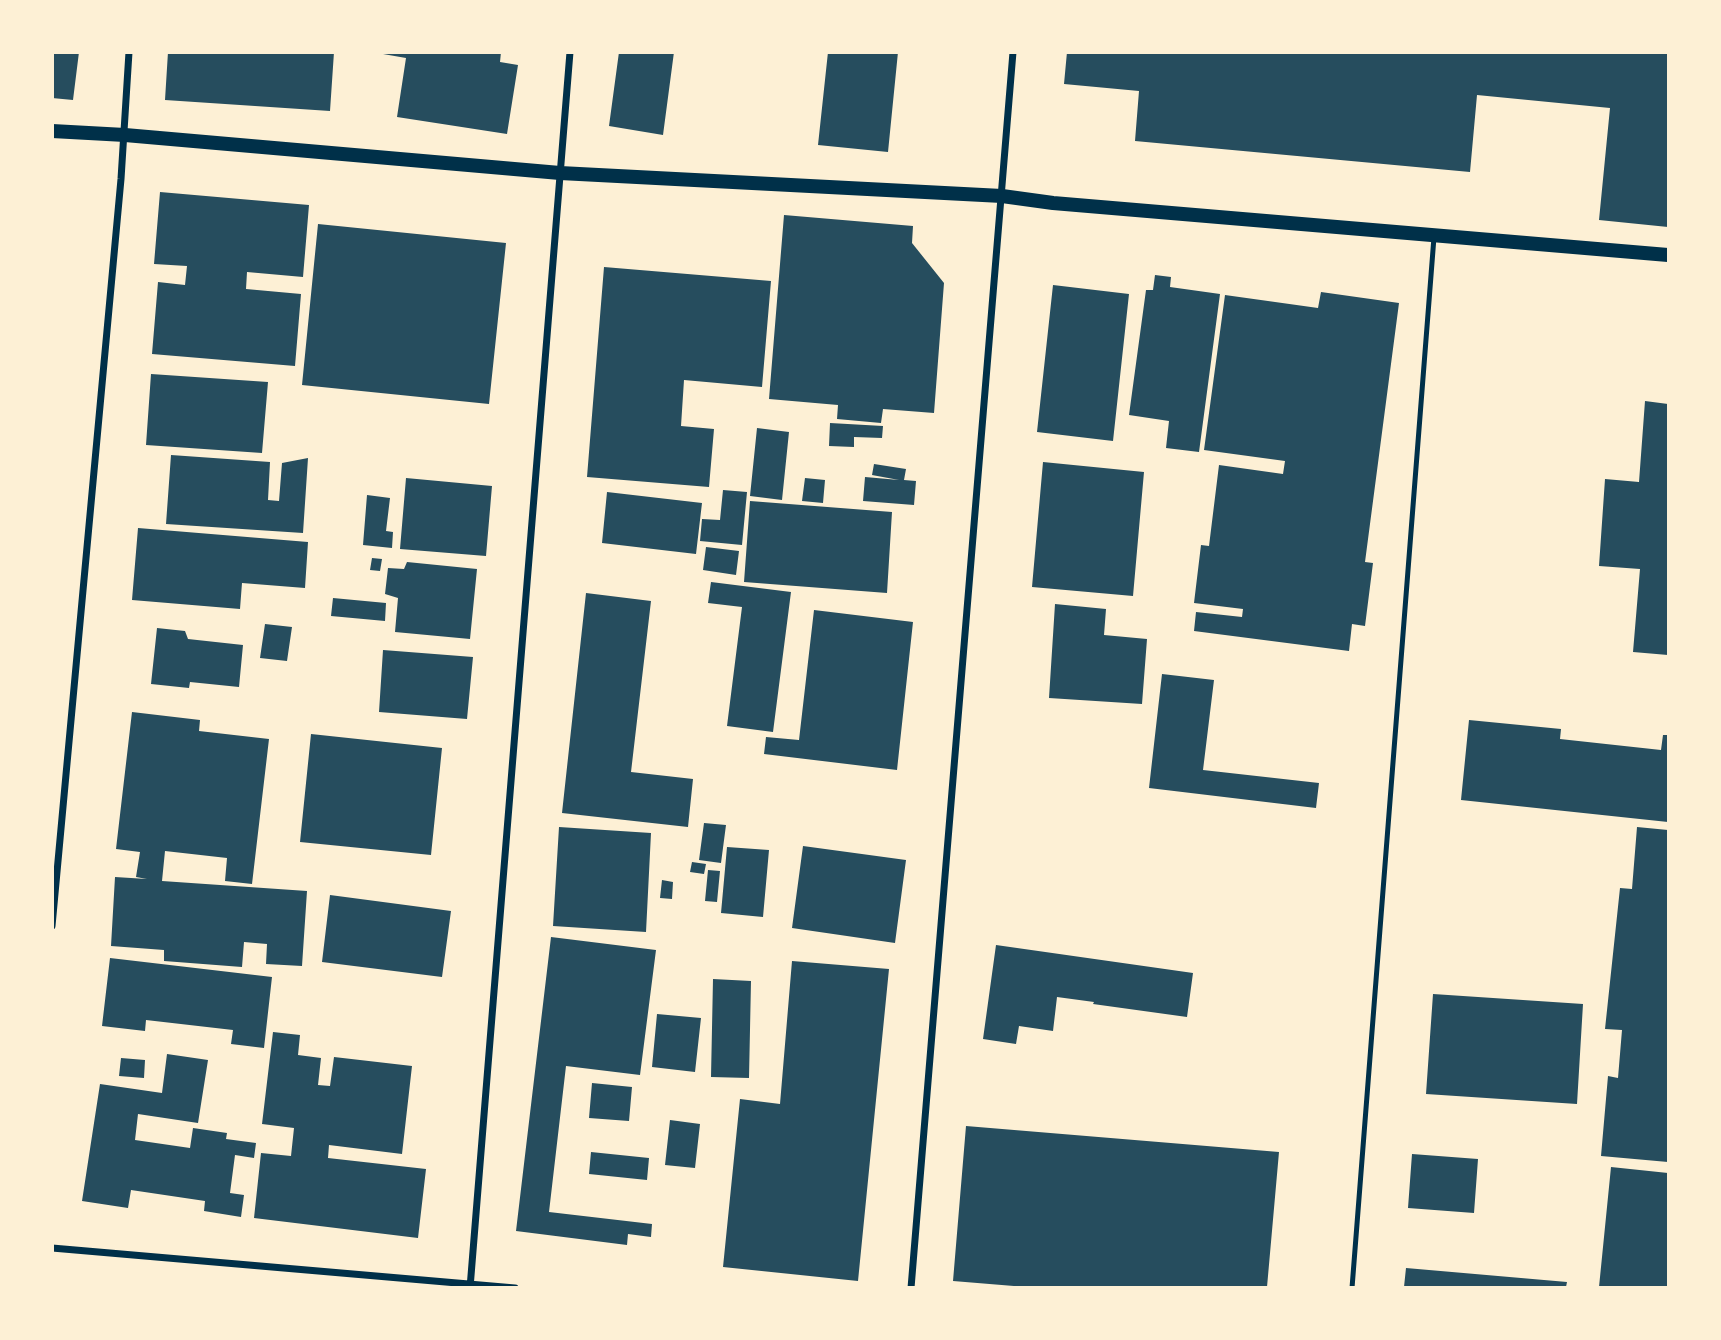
<!DOCTYPE html>
<style>
body{margin:0}
#map{position:relative;width:1721px;height:1340px;overflow:hidden;background:#fdf0d5;font-family:"Varela Round",sans-serif}
canvas{display:block}
.frame{position:absolute;inset:0;border:54px solid #fdf0d5;pointer-events:none}
</style>
<div id="map">
<canvas width="1721" height="1340"></canvas>
<div class="frame"></div>
</div>
<script>
const context = document.querySelector('canvas').getContext('2d');
context.lineJoin = 'round';
function fillPath(path, color) {
  context.fillStyle = color;
  context.fill(path, 'evenodd');
}
function toPath(rows) {
  const path = new Path2D();
  for (const r of rows) {
    path.moveTo(r[0], r[1]);
    for (let i = 2; i < r.length; i += 2) path.lineTo(r[i], r[i + 1]);
  }
  return path;
}
function trace(path, color, width, dash) {
  context.strokeStyle = color;
  context.lineWidth = width;
  context.lineCap = dash ? 'butt' : 'round';
  context.setLineDash(dash || []);
  context.stroke(path);
}
fillPath(toPath([
 [52,52,79,52,73,100,52,98],
 [168,52,334,52,330,111,165,100],
 [383,52,501,52,500,62,518,65,507,134,397,117,406,58,383,54],
 [619,52,674,52,663,135,609,126],
 [828,52,898,52,888,152,818,145],
 [1067,52,1668,52,1668,227,1599,220,1610,108,1477,95,1470,172,1135,141,1139,91,1064,84],
 [160,192,309,205,303,277,247,272,246,289,301,294,295,366,152,354,158,282,185,285,187,266,154,264],
 [784,215,913,226,912,243,944,283,934,413,883,409,881,423,837,419,838,405,769,399],
 [318,224,506,243,489,404,302,385],
 [604,267,771,281,762,387,684,380,681,426,714,429,709,487,587,477],
 [1155,275,1171,277,1170,287,1220,294,1199,452,1166,448,1169,421,1129,415,1146,290,1153,290],
 [1053,285,1129,294,1113,441,1037,432],
 [1321,292,1399,303,1365,562,1373,563,1365,626,1352,624,1349,651,1194,631,1196,612,1242,617,1243,609,1194,603,1201,545,1209,546,1219,465,1283,474,1285,461,1204,450,1225,295,1318,308],
 [151,374,268,382,262,453,146,445],
 [1645,401,1668,404,1668,655,1633,652,1640,569,1599,566,1605,479,1639,482],
 [830,423,883,426,882,438,854,437,854,447,829,446],
 [757,428,789,432,782,500,750,496],
 [171,455,270,462,268,500,279,501,282,463,308,458,303,533,166,524],
 [1043,462,1144,472,1133,596,1032,587],
 [874,464,906,469,904,480,916,481,914,505,863,501,865,477,899,480,872,475],
 [406,478,492,486,486,556,400,549],
 [805,478,825,480,823,503,802,501],
 [723,490,747,492,742,545,700,541,702,519,720,520],
 [607,492,702,503,696,554,602,543],
 [367,495,390,498,386,531,393,532,392,548,363,545],
 [750,501,892,512,887,593,744,582],
 [138,528,308,542,305,588,242,583,240,609,132,600],
 [706,547,739,551,736,575,703,570],
 [372,558,382,559,380,571,370,570],
 [407,562,477,569,470,639,395,632,398,598,385,594,388,568,404,569],
 [711,582,791,592,773,732,727,726,742,607,708,603],
 [586,593,651,601,631,772,693,779,688,827,562,813],
 [333,598,386,603,385,621,331,616],
 [1055,604,1106,609,1104,635,1147,639,1142,704,1049,698],
 [814,610,913,622,897,770,764,754,766,737,799,740],
 [265,624,292,627,287,661,260,658],
 [157,628,185,631,188,639,243,645,239,687,190,682,189,688,151,684],
 [383,650,473,657,467,719,379,712],
 [1162,674,1214,680,1203,770,1319,783,1316,808,1149,788],
 [132,712,200,720,199,731,269,739,252,884,225,881,227,858,165,851,162,881,307,891,302,966,266,964,267,944,244,942,242,967,164,961,164,950,111,946,115,877,147,879,136,877,140,852,116,849],
 [1469,720,1561,729,1560,739,1661,750,1663,735,1668,735,1668,822,1461,800],
 [311,734,442,748,431,855,300,842],
 [704,823,726,825,721,863,699,860],
 [559,827,651,833,646,932,553,926],
 [1637,827,1668,830,1668,1162,1601,1156,1608,1076,1618,1078,1622,1030,1605,1029,1620,888,1632,889],
 [803,846,906,860,895,943,792,928],
 [727,847,769,850,763,917,721,913],
 [692,862,706,864,704,874,690,872],
 [708,870,720,871,717,902,705,901],
 [662,880,673,882,672,899,660,898],
 [330,895,451,911,442,977,322,962],
 [551,937,656,950,640,1075,566,1066,549,1212,652,1224,651,1237,628,1234,627,1245,516,1231],
 [996,945,1193,973,1187,1017,1093,1004,1094,1002,1057,997,1053,1031,1019,1026,1016,1044,983,1039],
 [110,958,272,977,264,1048,231,1044,233,1030,146,1020,145,1031,102,1026],
 [792,961,889,969,858,1281,723,1267,740,1099,780,1104],
 [713,979,751,981,749,1078,711,1077],
 [1433,994,1583,1004,1577,1104,1426,1094],
 [657,1014,701,1018,695,1072,652,1067],
 [273,1032,300,1035,298,1055,321,1058,318,1085,330,1086,334,1057,412,1066,402,1154,329,1145,328,1158,426,1169,418,1238,254,1218,261,1153,291,1156,294,1128,262,1124],
 [167,1054,208,1060,198,1123,138,1114,135,1140,190,1148,193,1128,227,1133,226,1139,256,1143,254,1158,235,1155,230,1193,244,1195,241,1217,204,1211,205,1201,131,1190,128,1208,82,1201,100,1084,162,1093],
 [121,1058,145,1060,144,1078,119,1076],
 [592,1083,632,1087,629,1121,589,1118],
 [670,1120,700,1124,695,1168,665,1165],
 [966,1126,1279,1152,1267,1287,1026,1287,953,1281],
 [591,1152,649,1158,647,1180,589,1174],
 [1412,1154,1478,1159,1474,1213,1408,1208],
 [1611,1167,1668,1173,1668,1287,1599,1287],
 [1406,1268,1567,1282,1566,1287,1404,1287]
]), '#264d5e');
trace(toPath([
 [1352,1288,1434,237]
]), '#003049', 5);
trace(toPath([
 [52,926,121,179,129,52],
 [52,1248,515,1288],
 [470,1288,570,52],
 [911,1288,1013,52]
]), '#003049', 7);
trace(toPath([
 [52,131,125,135,560,173,1002,196,1053,203,1668,255]
]), '#003049', 14);
</script>
